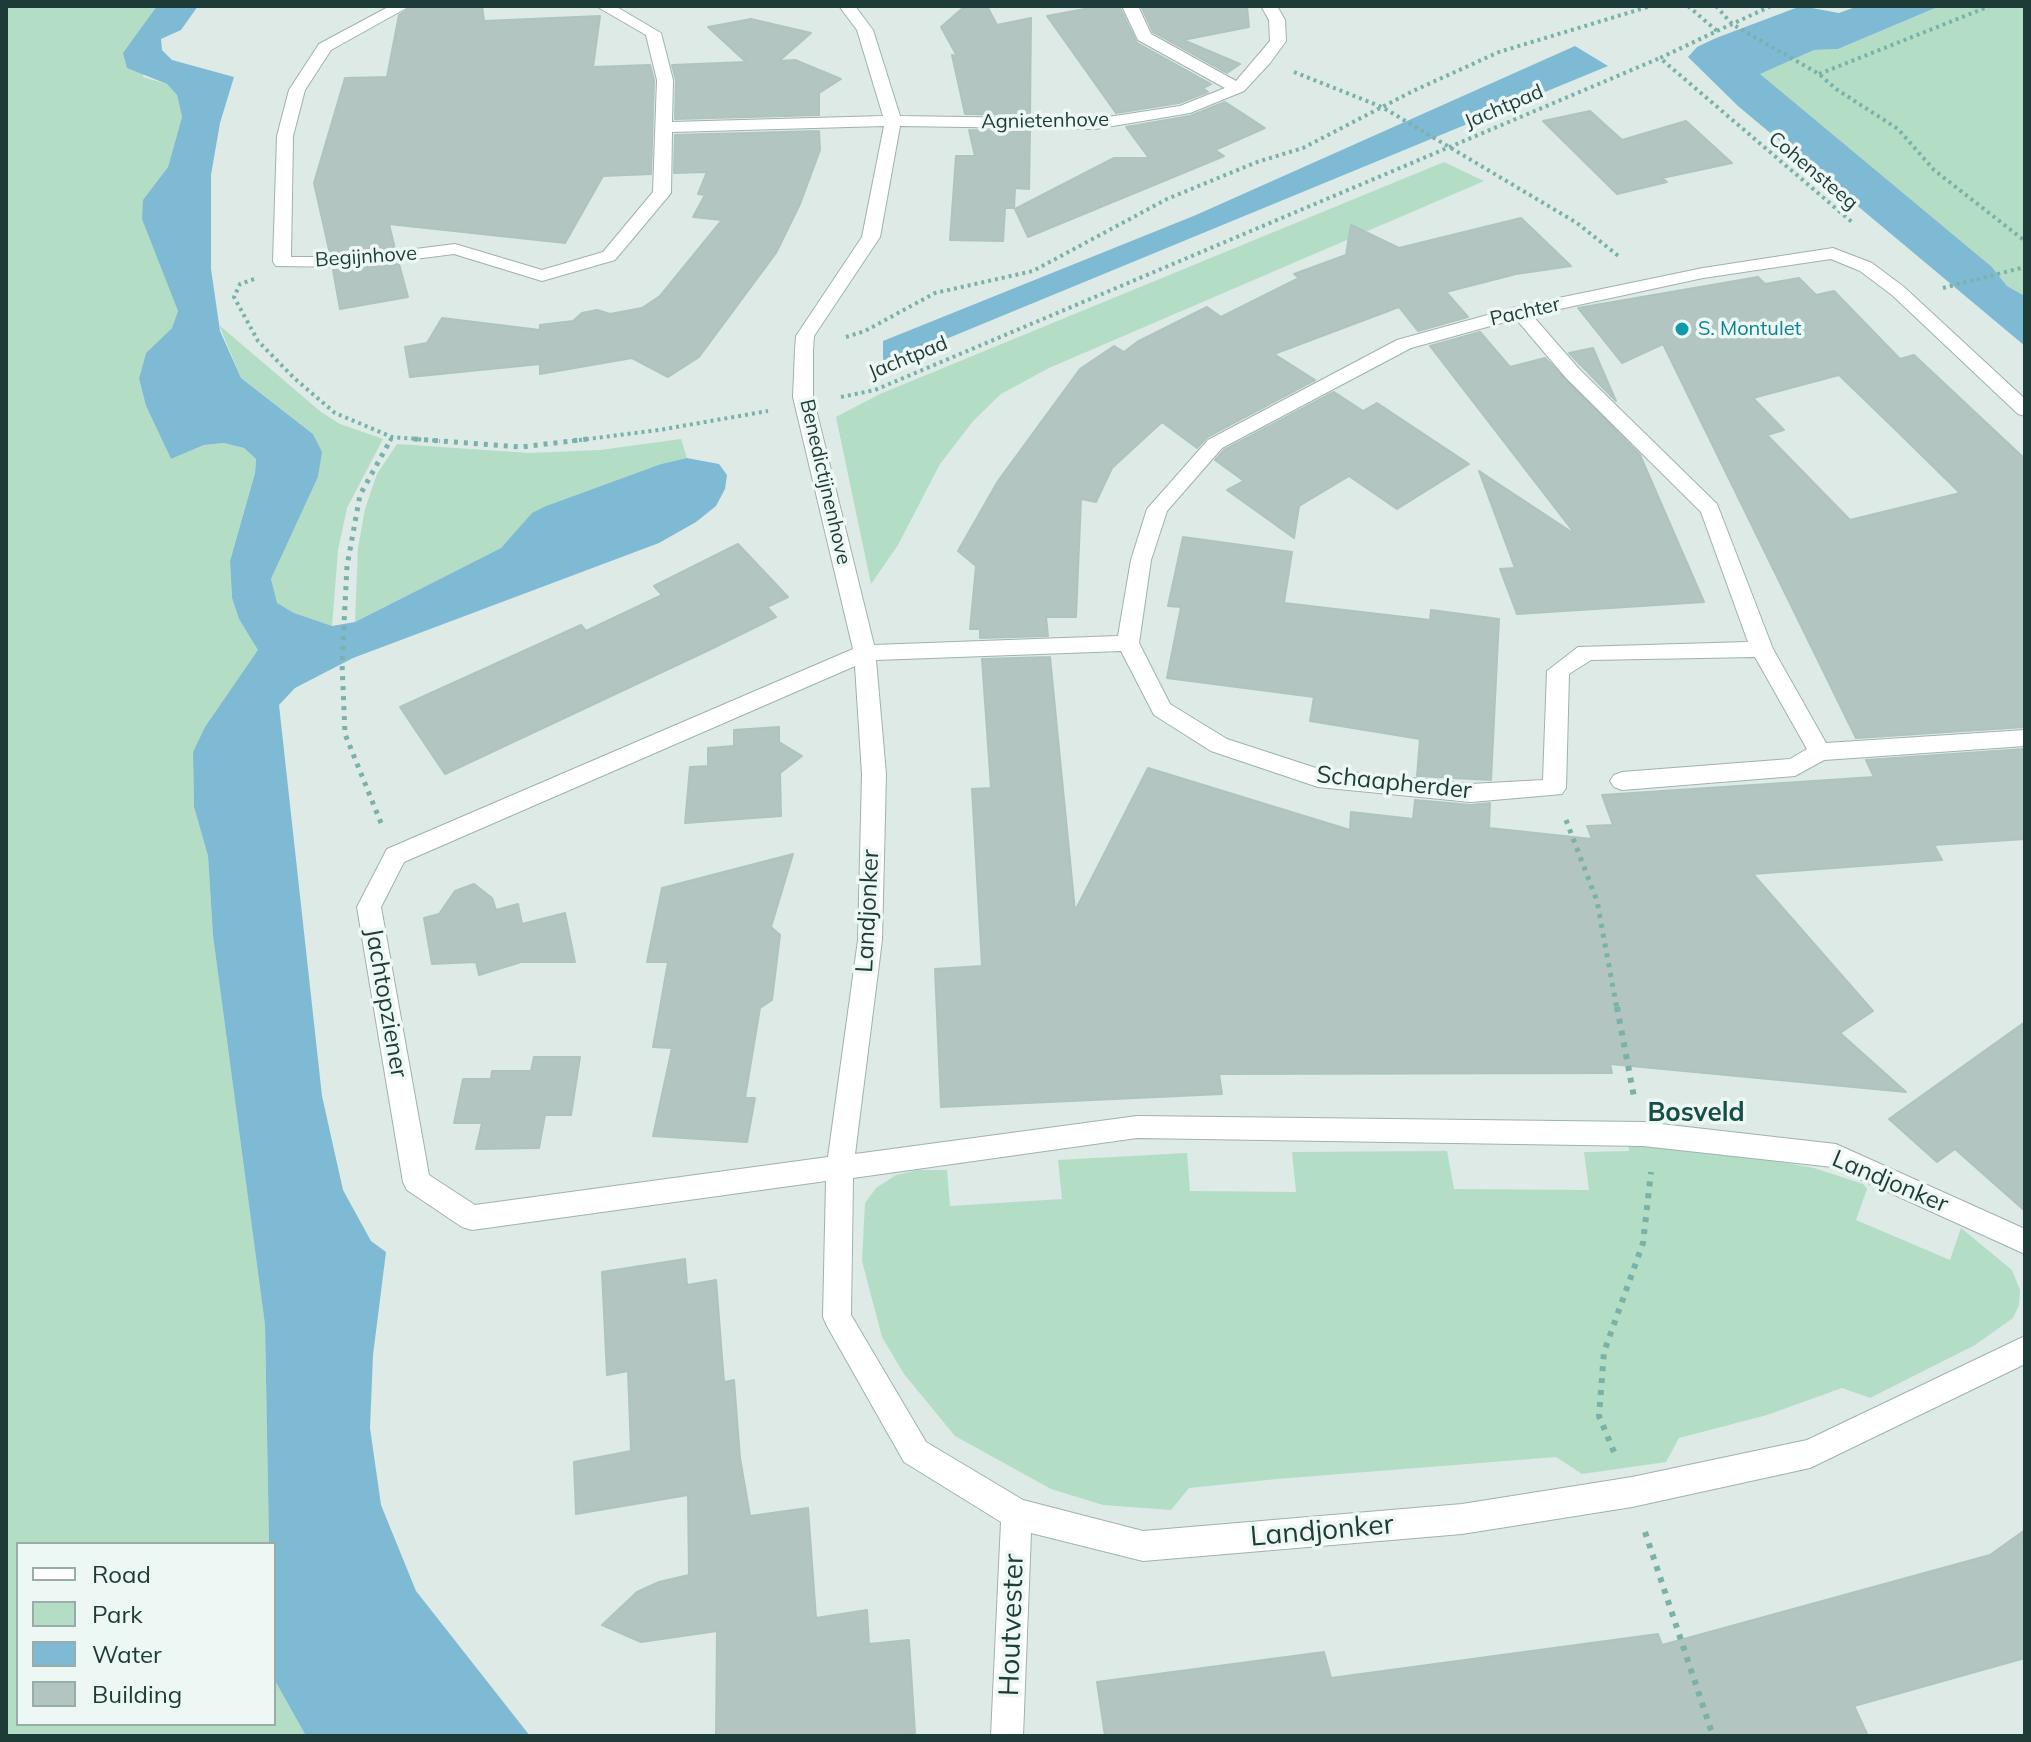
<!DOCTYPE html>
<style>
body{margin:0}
#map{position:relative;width:2031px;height:1742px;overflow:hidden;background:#ddeae6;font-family:Mulish,sans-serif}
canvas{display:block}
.frame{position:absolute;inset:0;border:8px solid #1d3b37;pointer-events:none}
.legend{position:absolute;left:16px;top:1542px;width:260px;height:184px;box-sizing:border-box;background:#edf7f4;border:2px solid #9aaca8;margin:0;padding:10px 14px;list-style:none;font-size:24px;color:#1d3b37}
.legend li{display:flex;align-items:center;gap:16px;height:40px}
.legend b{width:40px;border:2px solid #9aaca8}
</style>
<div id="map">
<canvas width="2031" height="1742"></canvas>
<div class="frame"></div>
<ul class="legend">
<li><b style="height:10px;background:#fff"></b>Road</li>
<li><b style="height:22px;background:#b3dec5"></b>Park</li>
<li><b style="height:22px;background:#7fbad5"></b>Water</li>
<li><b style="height:22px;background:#b2c5c0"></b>Building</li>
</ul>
</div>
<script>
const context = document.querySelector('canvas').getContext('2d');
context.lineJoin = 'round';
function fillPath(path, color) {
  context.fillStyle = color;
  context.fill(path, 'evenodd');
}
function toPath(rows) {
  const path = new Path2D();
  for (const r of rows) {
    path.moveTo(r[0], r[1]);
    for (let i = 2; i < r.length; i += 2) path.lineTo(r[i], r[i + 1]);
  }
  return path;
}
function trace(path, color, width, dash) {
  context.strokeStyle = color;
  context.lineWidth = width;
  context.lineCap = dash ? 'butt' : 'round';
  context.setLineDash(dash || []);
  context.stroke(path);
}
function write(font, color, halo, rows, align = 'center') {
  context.font = font + ' Mulish,sans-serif';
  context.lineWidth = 7;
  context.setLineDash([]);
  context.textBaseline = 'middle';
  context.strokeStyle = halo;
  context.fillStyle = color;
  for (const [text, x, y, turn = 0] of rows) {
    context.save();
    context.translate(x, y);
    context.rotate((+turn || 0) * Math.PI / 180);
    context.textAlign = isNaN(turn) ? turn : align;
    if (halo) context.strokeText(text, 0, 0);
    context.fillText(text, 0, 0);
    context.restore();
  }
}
fillPath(toPath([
 [6,6,157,6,151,15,143,77,167,84,177,95,182,117,168,167,144,200,178,311,172,328,146,353,139,380,146,406,171,459,204,445,224,443,244,448,256,459,255,473,230,561,232,598,239,619,259,650,193,752,194,807,208,856,213,936,265,1325,269,1544,18,1544,18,1724,274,1724,274,1679,306,1736,6,1736],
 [1940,6,2025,6,2025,296,2007,286,1992,267,1759,74,1814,50,1838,49],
 [1444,162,1484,181,1049,368,1001,394,974,420,940,464,898,545,871,584,836,417,880,394],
 [219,325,321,412,340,424,383,439,347,508,338,550,332,627,294,613,276,603,271,579,318,477,321,452,313,434,241,378],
 [681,439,687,458,661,464,546,506,532,514,501,548,355,622,358,548,365,509,377,474,397,444,529,453,600,450],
 [1628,1145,1760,1158,1814,1168,1863,1184,1867,1189,1856,1220,1950,1260,1961,1228,2012,1270,2020,1290,2019,1305,2013,1318,1975,1345,1870,1398,1842,1388,1767,1415,1679,1438,1666,1462,1582,1474,1556,1457,1277,1479,1189,1488,1171,1510,1103,1505,1051,1489,955,1436,904,1374,882,1337,862,1261,865,1203,876,1188,896,1175,918,1170,947,1170,950,1206,1062,1199,1058,1160,1187,1153,1190,1191,1296,1192,1292,1152,1447,1151,1454,1189,1589,1190,1584,1152,1629,1151]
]), '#b3dec5');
fillPath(toPath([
 [157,6,198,6,181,30,161,39,162,50,172,60,234,77,220,123,211,175,211,269,220,331,241,378,313,434,322,452,318,477,271,579,277,603,294,613,332,626,355,622,501,548,532,513,546,506,661,464,687,458,719,464,727,475,725,489,716,506,696,522,659,543,353,658,295,688,279,705,322,1096,343,1190,371,1241,386,1252,373,1355,370,1428,381,1505,416,1591,530,1736,306,1736,274,1679,274,1544,269,1544,265,1325,213,936,208,856,194,807,193,752,205,727,258,650,239,619,232,598,230,561,255,473,256,459,244,448,224,443,204,445,171,459,146,406,139,379,146,353,172,328,178,311,142,219,143,200,168,167,182,117,177,95,167,84,127,68,123,53],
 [1801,6,1839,13,1858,6,1940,6,1838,49,1814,50,1760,74,1992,267,2007,286,2025,296,2025,346,1738,106,1688,57,1697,47,1716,38],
 [1575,46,1608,66,883,365,883,341,1196,215]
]), '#7fbad5');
const building = toPath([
 [413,6,482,6,484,21,600,16,593,67,650,65,654,80,651,174,603,176,565,243,389,224,395,249,330,254,314,183,345,78,387,77,399,15,413,6],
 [965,6,987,6,997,25,1031,18,1030,115,965,114,952,55,957,56,941,27,965,6],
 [1101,6,1119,6,1137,43,1211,84,1203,88,1208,92,1179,103,1116,113,1047,16,1101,6],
 [1141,6,1247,6,1249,27,1183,40,1240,64,1227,73,1153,32,1141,6],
 [751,19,811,33,779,61,795,60,841,79,819,93,819,115,675,119,676,80,672,65,746,62,708,27,751,19],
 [1225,102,1265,128,1215,150,1224,156,1217,159,1028,237,1015,209,1114,158,1149,158,1126,127,1190,116,1225,102],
 [1590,111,1622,140,1686,121,1732,163,1662,178,1667,182,1617,194,1543,121,1590,111],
 [969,130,1030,131,1029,189,1015,188,1014,208,1005,208,1003,241,950,240,956,156,975,156,969,130],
 [819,131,820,150,800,204,776,253,699,357,668,377,632,358,540,374,540,364,410,377,405,347,427,343,442,318,540,330,540,325,573,321,582,313,597,310,610,314,642,308,660,296,722,220,693,217,705,195,698,194,707,172,674,173,675,135,819,131],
 [1521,218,1571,266,1516,274,1446,292,1468,317,1418,331,1399,307,1274,354,1315,380,1207,437,1197,448,1162,422,1112,468,1096,502,1081,499,1076,617,1046,617,1048,636,980,638,980,629,970,629,976,566,958,551,998,481,1080,369,1114,346,1124,352,1137,342,1207,307,1221,317,1299,278,1294,274,1346,255,1351,225,1399,248,1521,218],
 [399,264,408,297,340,309,333,270,399,264],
 [1758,277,1765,284,1799,278,1816,295,1834,291,1900,359,1914,355,2025,459,2025,727,1856,738,1663,344,1622,363,1578,308,1758,277],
 [1839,375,1899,433,1960,493,1850,520,1767,435,1784,430,1753,398,1839,375],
 [1480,332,1510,367,1545,358,1640,455,1704,602,1517,614,1500,569,1515,568,1479,471,1576,535,1430,346,1480,332],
 [1593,348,1602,369,1616,401,1569,353,1593,348],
 [1334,392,1363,411,1377,403,1469,464,1397,509,1349,476,1299,506,1294,538,1227,490,1244,481,1215,460,1224,450,1334,392],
 [1183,537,1292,552,1284,603,1430,620,1431,610,1499,619,1491,780,1417,776,1420,739,1310,721,1314,697,1167,678,1181,607,1168,606,1183,537],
 [738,544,788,597,767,607,776,617,709,650,445,774,400,707,581,625,586,631,662,595,654,586,738,544],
 [1050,657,1075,911,1148,768,1350,830,1351,812,1413,819,1415,800,1471,805,1490,803,1489,828,1592,839,1587,826,1613,825,1602,795,1874,777,1866,760,2025,749,2025,839,1934,845,1942,860,1753,874,1873,1011,1840,1033,1906,1092,1610,1064,1612,1073,1219,1074,1222,1094,941,1107,935,969,982,966,972,789,991,788,982,659,1050,657],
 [779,727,779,742,802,756,780,773,781,816,685,823,690,767,708,766,708,748,734,746,734,730,779,727],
 [793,854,771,927,780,935,772,1000,760,1008,745,1098,755,1098,747,1142,653,1136,672,1048,653,1047,668,962,647,962,662,888,793,854],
 [474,884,492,898,496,910,518,904,522,924,565,913,575,962,521,962,479,975,476,962,432,964,424,918,439,914,455,891,474,884],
 [2025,1022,2025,1211,1955,1149,1937,1162,1889,1119,2025,1022],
 [534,1057,580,1057,571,1115,545,1115,539,1148,476,1149,482,1123,454,1123,463,1079,491,1079,492,1071,531,1071,534,1057],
 [685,1259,687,1285,716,1280,724,1382,734,1380,740,1458,750,1516,808,1508,816,1618,867,1610,869,1644,909,1640,915,1733,883,1736,716,1736,717,1631,641,1642,602,1625,637,1592,659,1582,689,1575,688,1495,576,1514,574,1462,631,1451,628,1371,607,1375,602,1272,685,1259],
 [2025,1530,2025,1658,1854,1706,1868,1736,1105,1736,1097,1682,1324,1652,1331,1678,1658,1634,1662,1645,1990,1555,2025,1530]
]);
fillPath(building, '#b2c5c0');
trace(building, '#afc4bf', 2);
const minor = toPath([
 [390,6,410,6,331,50,305,90,293,136,291,257,352,257,455,244,542,270,603,252,653,192,657,80,646,35,596,6,615,6,661,33,673,80,672,122,883,116,857,30,839,6,855,6,873,30,900,116,1095,119,1180,106,1225,88,1138,40,1122,6,1138,6,1151,34,1236,81,1270,41,1269,20,1261,6,1277,6,1285,20,1286,41,1270,63,1244,91,1190,113,1095,129,900,126,880,237,814,336,813,350,813,397,874,645,1118,636,1131,560,1147,509,1208,440,1397,340,1520,306,1703,268,1833,248,1872,263,1904,287,2025,399,2025,416,2018,414,1892,295,1860,271,1831,259,1703,278,1532,315,1580,370,1717,504,1773,649,1826,743,2025,730,2025,746,1824,760,1795,776,1622,790,1614,787,1610,781,1614,775,1622,772,1790,759,1807,749,1755,657,1591,660,1569,674,1566,788,1562,794,1471,802,1318,787,1211,751,1154,715,1121,651,876,660,886,774,882,940,855,1154,1137,1116,1643,1122,1836,1144,2025,1229,2025,1254,1833,1167,1643,1146,1137,1138,853,1178,851,1315,926,1442,1023,1500,1143,1531,1462,1504,1632,1477,1807,1440,2025,1336,2025,1364,1810,1468,1632,1507,1462,1534,1143,1561,1031,1533,1023,1736,991,1736,1001,1522,904,1462,827,1326,823,1317,826,1181,472,1230,462,1227,407,1190,403,1182,357,907,387,849,853,649,793,397,795,350,796,336,862,237,884,126,672,132,671,193,615,260,542,281,454,254,352,267,276,266,273,262,277,136,289,90,319,44,390,6],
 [1516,319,1566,378,1701,512,1748,642,1578,647,1547,671,1543,780,1471,784,1319,769,1227,739,1170,704,1139,643,1151,560,1167,511,1222,448,1411,348,1516,319],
 [855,666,862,774,858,940,828,1157,475,1205,429,1175,381,907,404,862,855,666]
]);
trace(minor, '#a0b2ae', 2);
trace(toPath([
 [1688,6,1717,31,1660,58,1853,223],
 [1716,6,1732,24,1819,74,1836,89,1898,129,1934,170,2025,241],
 [1717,31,1771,6],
 [1294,72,1382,107,1577,223,1621,258],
 [1819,74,1990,6],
 [254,279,240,284,234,297,258,341,294,378,335,413,392,437,440,441],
 [1943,288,2025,267],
 [846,337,865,331,935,293,1033,271,1167,199,1257,162,1303,148,1413,91,1499,52,1651,6],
 [841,397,875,390,1660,58],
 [390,441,392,437],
 [572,441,659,430,768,411]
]), '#7ab1a8', 4, [3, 4]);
trace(toPath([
 [414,439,521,447,588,439],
 [1566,820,1597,901,1617,1009],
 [381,823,345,734,342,663,347,566,360,495,391,439]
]), '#7ab1a8', 5, [4, 6]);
trace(toPath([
 [1617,1007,1634,1097],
 [1614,1452,1599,1416,1604,1352,1643,1243,1651,1172],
 [1645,1532,1713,1736]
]), '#7ab1a8', 6, [5, 7]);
fillPath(minor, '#fff');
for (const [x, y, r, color] of [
 [1682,329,8,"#0f9aa8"]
]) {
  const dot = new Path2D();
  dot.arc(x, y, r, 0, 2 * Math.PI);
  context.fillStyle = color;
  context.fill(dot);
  trace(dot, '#edf7f4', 3);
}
write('20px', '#1d3b37', '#edf7f4', [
 ["Jachtpad",1504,107,-23],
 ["Agnietenhove",1045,121,-1],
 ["Cohensteeg",1813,171,40],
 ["Begijnhove",366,257,-4],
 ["Pachter",1525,312,-13],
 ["Jachtpad",908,358,-22],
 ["Benedictijnenhove",825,482,77]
]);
write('20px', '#0d838f', '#edf7f4', [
 ["S. Montulet",1698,329]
], 'left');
write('24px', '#1d3b37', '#edf7f4', [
 ["Schaapherder",1394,783,6],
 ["Landjonker",868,911,-87],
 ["Jachtopziener",386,1003,80],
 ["Landjonker",1890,1182,23]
]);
write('bold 26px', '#184e49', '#edf7f4', [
 ["Bosveld",1696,1113]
]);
write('28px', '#1d3b37', '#edf7f4', [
 ["Landjonker",1322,1531,-5],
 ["Houtvester",1012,1625,-88]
]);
</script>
